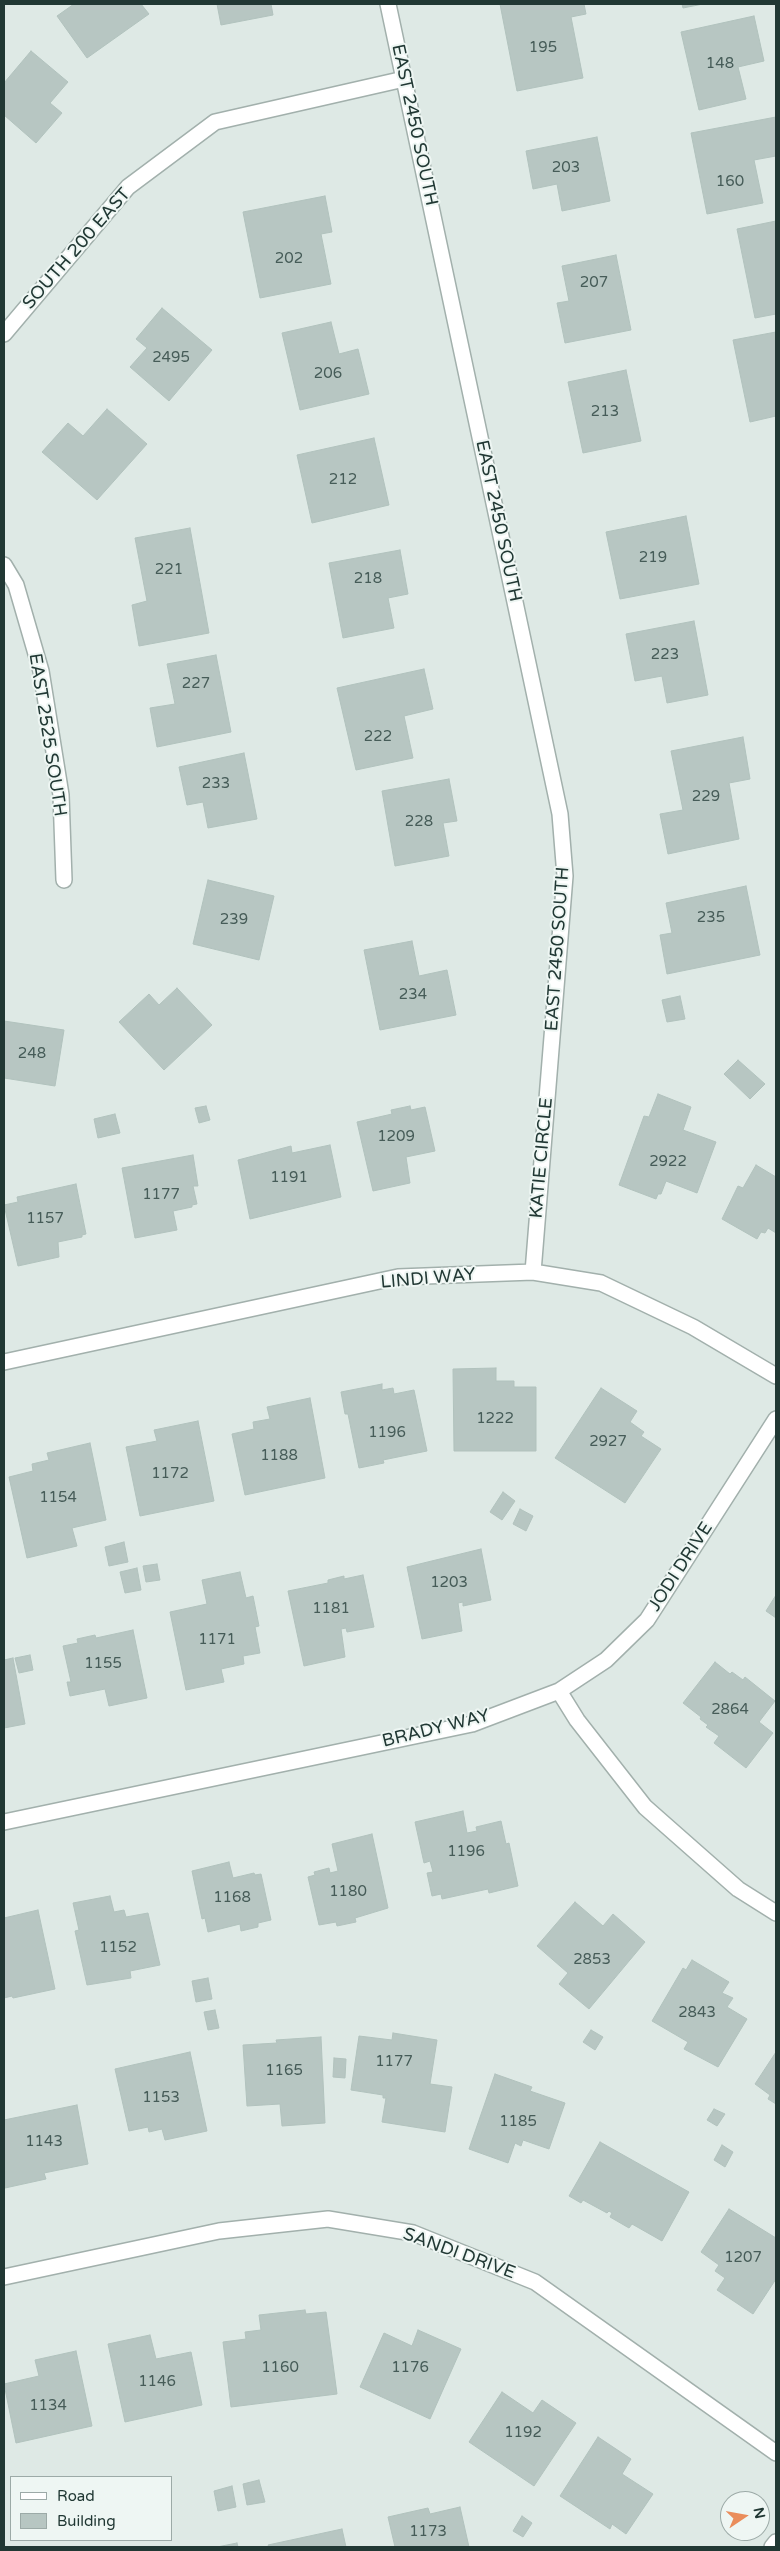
<!DOCTYPE html>
<style>
body{margin:0}
#map{position:relative;width:780px;height:2551px;overflow:hidden;background:#dee9e5;font-family:"Varela Round",sans-serif}
canvas{display:block}
.frame{position:absolute;inset:0;border:5px solid #213834;pointer-events:none}
.legend{position:absolute;left:10px;top:2476px;width:162px;height:65px;box-sizing:border-box;background:#eef6f3;border:1px solid #9caaa7;margin:0;padding:6px 9px;list-style:none;font-size:15px;color:#213834}
.legend li{display:flex;align-items:center;gap:10px;height:25px}
.legend b{width:25px;border:1px solid #9caaa7}
.north{position:absolute;left:720px;top:2491px;width:50px;height:50px;box-sizing:border-box;background:#eef6f3;border:1px solid #9caaa7;border-radius:50%;rotate:78deg;font-size:14px;font-weight:700;line-height:20px;text-align:center;color:#213834}
.north::after{content:'';display:block;margin:auto;width:18px;height:22px;background:#ea8d5b;clip-path:polygon(50% 0,100% 100%,50% 72%,0 100%)}
</style>
<div id="map">
<canvas width="780" height="2551"></canvas>
<div class="frame"></div>
<ul class="legend">
<li><b style="height:6px;background:#fff"></b>Road</li>
<li><b style="height:14px;background:#b7c6c2"></b>Building</li>
</ul>
<div class="north">N</div>
</div>
<script>
const context = document.querySelector('canvas').getContext('2d');
context.lineJoin = 'round';
function fillPath(path, color) {
  context.fillStyle = color;
  context.fill(path, 'evenodd');
}
function toPath(rows) {
  const path = new Path2D();
  for (const r of rows) {
    path.moveTo(r[0], r[1]);
    for (let i = 2; i < r.length; i += 2) path.lineTo(r[i], r[i + 1]);
  }
  return path;
}
function trace(path, color, width, dash) {
  context.strokeStyle = color;
  context.lineWidth = width;
  context.lineCap = dash ? 'butt' : 'round';
  context.setLineDash(dash || []);
  context.stroke(path);
}
function write(font, color, halo, rows, align = 'center') {
  context.font = font + ' "Varela Round",sans-serif';
  context.lineWidth = 4;
  context.setLineDash([]);
  context.textBaseline = 'middle';
  context.strokeStyle = halo;
  context.fillStyle = color;
  for (const [text, x, y, turn = 0] of rows) {
    context.save();
    context.translate(x, y);
    context.rotate((+turn || 0) * Math.PI / 180);
    context.textAlign = isNaN(turn) ? turn : align;
    if (halo) context.strokeText(text, 0, 0);
    context.fillText(text, 0, 0);
    context.restore();
  }
}
const building = toPath([
 [74,4,141,4,149,14,87,58,57,16,74,4],
 [217,4,271,4,273,15,221,25,217,4],
 [500,4,584,4,586,14,571,17,583,78,517,91,500,4],
 [682,4,703,4,683,8,682,4],
 [754,16,764,61,738,67,746,99,699,110,681,32,754,16],
 [31,51,68,82,50,103,62,113,36,143,4,115,4,83,31,51],
 [776,117,776,156,754,160,763,203,707,214,691,133,776,117],
 [597,137,610,201,562,211,557,184,533,189,526,151,597,137],
 [325,196,332,232,321,234,331,284,260,298,243,212,325,196],
 [776,221,776,314,755,318,737,229,776,221],
 [616,255,631,330,565,343,557,303,569,301,562,266,616,255],
 [162,308,212,350,169,401,130,367,147,348,136,339,162,308],
 [331,322,339,354,358,349,369,394,300,410,282,333,331,322],
 [776,332,776,416,750,422,733,340,776,332],
 [626,370,641,441,583,453,568,382,626,370],
 [107,409,147,444,97,500,42,452,68,423,83,436,107,409],
 [374,438,389,505,312,523,297,455,374,438],
 [686,516,699,584,620,599,606,532,686,516],
 [190,528,209,633,139,646,132,605,147,601,135,538,190,528],
 [400,550,408,594,388,598,394,628,343,638,329,563,400,550],
 [694,621,708,695,667,703,662,676,635,681,626,634,694,621],
 [216,655,231,732,157,747,150,708,175,704,167,664,216,655],
 [424,669,433,709,404,716,413,758,356,770,337,688,424,669],
 [743,737,750,779,729,783,739,839,668,854,660,814,683,810,671,751,743,737],
 [244,753,257,819,208,828,203,802,187,805,179,767,244,753],
 [449,779,457,821,443,823,449,856,395,866,382,791,449,779],
 [208,880,274,896,259,960,193,944,208,880],
 [746,886,760,955,667,974,660,935,672,933,666,903,746,886],
 [412,941,419,976,447,970,456,1015,380,1030,364,950,412,941],
 [177,988,212,1025,164,1070,119,1022,149,994,159,1005,177,988],
 [680,996,685,1019,667,1022,662,1000,680,996],
 [4,1021,64,1030,55,1086,4,1078,4,1021],
 [738,1060,765,1084,750,1099,724,1074,738,1060],
 [658,1094,691,1107,683,1130,716,1142,697,1193,666,1181,661,1194,658,1194,656,1199,619,1185,644,1116,649,1117,658,1094],
 [206,1106,210,1120,199,1123,195,1108,206,1106],
 [410,1106,411,1110,425,1107,435,1151,406,1157,410,1183,373,1191,357,1122,392,1114,391,1110,410,1106],
 [115,1114,120,1133,98,1138,94,1119,115,1114],
 [330,1145,341,1197,250,1219,238,1160,291,1146,292,1153,330,1145],
 [193,1155,198,1186,193,1186,197,1204,192,1205,192,1207,173,1211,177,1230,135,1238,122,1168,193,1155],
 [756,1165,776,1177,776,1233,768,1228,765,1233,761,1232,757,1239,722,1219,738,1186,743,1188,756,1165],
 [76,1184,86,1234,82,1235,82,1237,58,1242,59,1257,18,1266,4,1205,18,1202,17,1197,76,1184],
 [496,1368,496,1381,514,1381,514,1387,536,1387,536,1451,454,1451,453,1369,496,1368],
 [382,1384,382,1390,393,1388,394,1394,414,1390,427,1451,383,1460,384,1463,359,1468,348,1414,345,1414,341,1392,382,1384],
 [601,1388,637,1411,630,1422,644,1432,641,1436,661,1449,625,1503,555,1458,601,1388],
 [310,1398,325,1478,245,1495,232,1434,254,1429,253,1422,270,1419,267,1407,310,1398],
 [198,1421,214,1501,140,1516,126,1447,157,1441,154,1430,198,1421],
 [90,1443,106,1520,72,1528,77,1546,27,1558,9,1477,33,1471,32,1464,49,1460,47,1453,90,1443],
 [503,1492,515,1501,502,1520,490,1512,503,1492],
 [520,1509,533,1516,526,1531,513,1524,520,1509],
 [124,1542,128,1562,109,1566,105,1547,124,1542],
 [481,1549,491,1600,463,1606,463,1602,458,1603,462,1631,422,1639,407,1567,481,1549],
 [157,1564,160,1580,146,1582,143,1566,157,1564],
 [137,1568,141,1590,125,1593,120,1572,137,1568],
 [240,1572,246,1598,253,1596,259,1626,255,1627,260,1653,243,1656,244,1664,221,1669,224,1682,186,1690,170,1612,207,1604,202,1580,240,1572],
 [363,1575,374,1627,347,1632,346,1628,341,1629,345,1657,304,1666,288,1591,328,1583,328,1580,344,1576,344,1579,363,1575],
 [776,1595,776,1618,766,1611,776,1595],
 [133,1630,147,1698,109,1706,105,1689,70,1696,67,1682,71,1682,63,1646,78,1643,77,1639,95,1635,96,1638,133,1630],
 [30,1655,33,1670,19,1673,15,1658,30,1655],
 [13,1658,25,1724,4,1728,4,1660,13,1658],
 [715,1662,730,1674,732,1672,743,1680,745,1677,775,1701,759,1722,773,1733,746,1768,714,1743,719,1736,706,1727,708,1725,700,1719,701,1717,683,1703,715,1662],
 [463,1811,467,1833,477,1831,476,1827,501,1821,506,1844,509,1843,518,1886,489,1893,488,1889,442,1899,441,1894,432,1896,427,1873,433,1872,430,1861,424,1863,415,1822,463,1811],
 [372,1834,388,1908,355,1918,356,1922,337,1926,336,1922,319,1925,308,1877,315,1875,314,1872,329,1868,330,1873,338,1871,332,1844,372,1834],
 [229,1862,233,1878,254,1873,255,1875,261,1874,271,1920,258,1923,258,1927,241,1931,240,1924,208,1932,205,1918,202,1919,192,1871,229,1862],
 [110,1896,114,1912,124,1910,126,1917,148,1913,160,1965,130,1971,131,1978,87,1985,75,1931,79,1930,73,1903,110,1896],
 [575,1902,603,1926,613,1914,645,1942,589,2009,559,1984,568,1973,537,1946,575,1902],
 [38,1910,55,1989,13,1998,12,1996,4,1998,4,1918,38,1910],
 [692,1960,729,1982,722,1993,733,1998,727,2007,747,2019,718,2067,684,2049,688,2042,652,2021,683,1968,686,1970,692,1960],
 [208,1978,212,1999,196,2002,192,1981,208,1978],
 [215,2010,219,2028,208,2030,204,2012,215,2010],
 [591,2030,603,2037,595,2050,583,2042,591,2030],
 [393,2033,437,2040,430,2084,452,2087,445,2132,382,2122,386,2098,383,2098,383,2095,351,2090,359,2036,392,2040,393,2033],
 [321,2037,325,2123,282,2126,280,2104,247,2106,243,2045,277,2043,276,2040,321,2037],
 [190,2052,207,2131,165,2140,162,2129,149,2132,148,2127,129,2131,115,2069,190,2052],
 [776,2052,776,2104,768,2099,770,2095,755,2084,776,2052],
 [334,2058,346,2059,345,2078,333,2077,334,2058],
 [495,2074,532,2087,530,2091,565,2103,549,2149,523,2140,521,2146,515,2143,508,2163,469,2149,495,2074],
 [77,2105,88,2164,44,2173,46,2179,5,2188,4,2120,77,2105],
 [714,2109,725,2114,717,2126,707,2120,714,2109],
 [600,2142,689,2192,662,2241,632,2224,629,2228,610,2217,612,2213,609,2211,607,2213,583,2200,581,2203,569,2196,600,2142],
 [722,2145,733,2152,725,2167,714,2160,722,2145],
 [729,2209,776,2238,776,2279,753,2314,717,2290,725,2278,715,2271,719,2265,701,2252,729,2209],
 [305,2310,306,2314,326,2312,337,2394,231,2407,223,2342,246,2339,245,2332,261,2330,259,2315,305,2310],
 [418,2330,461,2349,430,2419,360,2387,384,2333,412,2346,418,2330],
 [150,2335,156,2359,191,2352,202,2405,125,2422,108,2344,150,2335],
 [76,2351,92,2426,16,2443,4,2384,39,2376,35,2360,76,2351],
 [502,2392,533,2413,542,2400,576,2423,534,2486,469,2442,502,2392],
 [598,2437,631,2459,622,2474,653,2494,626,2534,612,2524,610,2529,560,2496,598,2437],
 [259,2480,265,2502,247,2505,243,2484,259,2480],
 [232,2486,236,2507,218,2511,214,2491,232,2486],
 [460,2507,469,2547,395,2547,388,2517,428,2508,430,2514,460,2507],
 [522,2516,532,2523,523,2537,513,2531,522,2516],
 [342,2529,346,2547,269,2547,268,2545,342,2529],
 [237,2543,238,2547,217,2547,237,2543]
]);
fillPath(building, '#b7c6c2');
trace(building, '#b1c2bd', 1);
const minor = toPath([
 [388,4,560,814,565,876,533,1272],
 [4,334,128,187,215,122,404,79],
 [4,565,16,585,41,671,61,795,64,880],
 [4,1362,398,1277,533,1272,601,1283,693,1327,776,1376],
 [559,1691,577,1720,645,1807,738,1889,776,1913],
 [4,1822,472,1724,559,1691,606,1660,647,1620,776,1419],
 [4,2277,219,2231,328,2219,413,2233,535,2282,776,2453],
 [772,2547,776,2542]
]);
trace(minor, '#a2b0ac', 18);
trace(minor, '#fff', 15);
write('15px', '#465c58', null, [
 ["195",543,48],
 ["148",720,64],
 ["203",566,168],
 ["160",730,182],
 ["202",289,259],
 ["207",594,283],
 ["2495",171,358],
 ["206",328,374],
 ["213",605,412],
 ["212",343,480],
 ["219",653,558],
 ["221",169,570],
 ["218",368,579],
 ["223",665,655],
 ["227",196,684],
 ["222",378,737],
 ["233",216,784],
 ["229",706,797],
 ["228",419,822],
 ["235",711,918],
 ["239",234,920],
 ["234",413,995],
 ["248",32,1054],
 ["1209",396,1137],
 ["2922",668,1162],
 ["1191",289,1178],
 ["1177",161,1195],
 ["1157",45,1219],
 ["1222",495,1419],
 ["1196",387,1433],
 ["2927",608,1442],
 ["1188",279,1456],
 ["1172",170,1474],
 ["1154",58,1498],
 ["1203",449,1583],
 ["1181",331,1609],
 ["1171",217,1640],
 ["1155",103,1664],
 ["2864",730,1710],
 ["1196",466,1852],
 ["1180",348,1892],
 ["1168",232,1898],
 ["1152",118,1948],
 ["2853",592,1960],
 ["2843",697,2013],
 ["1177",394,2062],
 ["1165",284,2071],
 ["1153",161,2098],
 ["1185",518,2122],
 ["1143",44,2142],
 ["1207",743,2258],
 ["1160",280,2368],
 ["1176",410,2368],
 ["1146",157,2382],
 ["1134",48,2406],
 ["1192",523,2433],
 ["1173",428,2532]
]);
write('18px', '#213834', '#eef6f3', [
 ["EAST 2450 SOUTH",414,125,78],
 ["SOUTH 200 EAST",77,249,-49],
 ["EAST 2450 SOUTH",498,521,78],
 ["EAST 2525 SOUTH",47,735,81],
 ["EAST 2450 SOUTH",558,949,-86],
 ["KATIE CIRCLE",542,1158,-85],
 ["LINDI WAY",428,1279,-5],
 ["JODI DRIVE",681,1567,-57],
 ["BRADY WAY",436,1729,-14],
 ["SANDI DRIVE",459,2254,20]
]);
</script>
